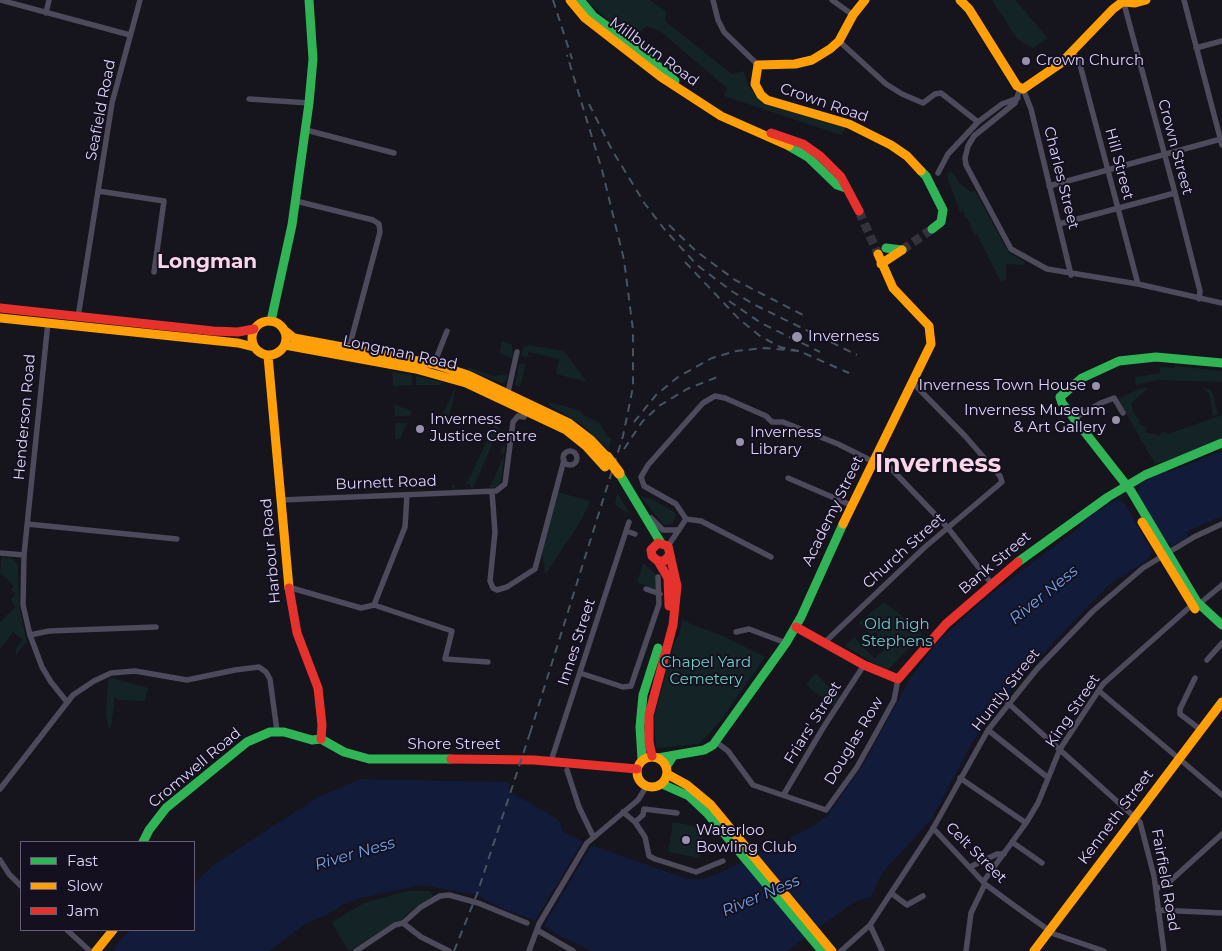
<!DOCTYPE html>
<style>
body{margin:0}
#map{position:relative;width:1222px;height:951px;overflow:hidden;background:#16141c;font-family:Montserrat,sans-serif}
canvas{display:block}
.legend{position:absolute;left:20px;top:841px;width:175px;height:90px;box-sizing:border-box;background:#15101f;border:1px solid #655e76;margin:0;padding:6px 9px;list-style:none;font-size:15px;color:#ddd4f9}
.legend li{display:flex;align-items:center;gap:10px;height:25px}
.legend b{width:25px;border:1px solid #655e76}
</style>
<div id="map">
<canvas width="1222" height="951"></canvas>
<ul class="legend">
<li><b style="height:6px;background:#30b455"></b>Fast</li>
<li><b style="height:6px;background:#ff9f0a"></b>Slow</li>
<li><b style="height:6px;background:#e5322d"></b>Jam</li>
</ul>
</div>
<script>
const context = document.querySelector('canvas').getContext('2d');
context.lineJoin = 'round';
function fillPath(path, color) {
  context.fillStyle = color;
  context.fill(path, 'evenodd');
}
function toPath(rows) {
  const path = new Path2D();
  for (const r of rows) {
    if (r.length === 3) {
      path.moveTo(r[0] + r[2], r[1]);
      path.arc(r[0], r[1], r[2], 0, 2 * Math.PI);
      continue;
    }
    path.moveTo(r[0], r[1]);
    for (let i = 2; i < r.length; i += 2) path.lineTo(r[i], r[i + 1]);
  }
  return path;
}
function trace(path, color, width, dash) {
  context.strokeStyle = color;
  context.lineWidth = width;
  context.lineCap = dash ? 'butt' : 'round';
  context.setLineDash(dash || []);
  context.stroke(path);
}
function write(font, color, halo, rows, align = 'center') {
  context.font = font + ' Montserrat,sans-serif';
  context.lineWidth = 4;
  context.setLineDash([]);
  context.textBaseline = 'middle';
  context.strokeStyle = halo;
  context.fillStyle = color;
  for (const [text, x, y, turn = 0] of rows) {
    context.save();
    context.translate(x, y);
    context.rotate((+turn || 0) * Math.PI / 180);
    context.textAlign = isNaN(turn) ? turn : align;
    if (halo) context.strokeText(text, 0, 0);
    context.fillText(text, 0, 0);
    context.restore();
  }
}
fillPath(toPath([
 [587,0,650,0,666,11,665,21,732,74,744,71,748,85,756,95,771,103,847,126,841,135,724,96,727,88,661,32,647,26,636,35,606,18],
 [992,0,1015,0,1048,38,1033,48,1017,39],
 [952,172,960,184,971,192,975,191,1009,253,1025,262,1024,265,1006,264,1006,280,1001,282,977,234,975,236,967,218,965,219,964,211,960,212,948,179,947,173],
 [502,341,512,345,513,359,500,353],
 [528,345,564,351,587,382,556,374,559,359,529,352,527,358,521,356,523,348],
 [526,363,520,387,515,385,519,364],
 [1176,366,1222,371,1222,382,1158,380,1136,385,1135,377,1160,373,1160,367,1173,368],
 [468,367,493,376,508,374,505,382,502,383,468,370],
 [392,372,412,375,412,385,393,386],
 [416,376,442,382,441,385,416,385],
 [1149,387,1131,404,1134,414,1139,419,1139,424,1147,428,1145,433,1156,434,1158,436,1164,431,1168,434,1222,415,1222,440,1183,456,1155,464,1118,399,1139,389],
 [1202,388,1209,389,1213,393,1218,414,1213,416,1209,394],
 [456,389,449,416,443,414,454,390],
 [549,402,579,410,585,416,600,423,608,437,611,438,609,450,582,425,549,405],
 [394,404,412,411,409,416,395,416],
 [395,423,407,423,400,439,395,439],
 [495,424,499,429,473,488,471,488,470,484,455,485,455,489,452,489,451,485,465,484,468,481],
 [499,443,505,447,501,482,496,487,491,488,488,486,491,485,504,455,500,453,503,446],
 [557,492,591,501,578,526,545,575,542,552],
 [617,493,629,512,627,513,615,505],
 [640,496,652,499,674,512,676,516,672,524,664,525],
 [1,557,14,559,18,566,19,606,27,642,16,655,16,649,23,640,13,632,0,649,0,622,15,607,10,600,15,594,11,590,14,586,0,573],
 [643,563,657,575,657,591,637,582],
 [884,602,919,629,922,634,887,671,845,646,854,637,874,658,884,650,885,646,875,640,878,634,876,632,871,635,859,623],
 [682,620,725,637,765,657,719,723,699,744,656,748,654,717,675,640,679,635],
 [815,673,840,697,833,706,806,685],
 [112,678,148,688,145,701,118,700,115,697,111,728,108,727,106,713,108,679],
 [673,822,704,828,699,858,668,852],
 [407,891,430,891,433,896,407,914,402,920,395,922,349,951,331,922,364,903]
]), '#142426');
fillPath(toPath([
 [1222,451,1222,516,1186,532,1188,537,1149,559,1109,585,1050,646,1005,698,973,741,931,820,882,873,871,897,854,902,787,951,592,951,556,934,539,922,503,909,477,895,422,885,357,899,342,905,327,915,308,922,269,951,113,951,120,940,131,930,194,930,194,884,212,866,318,797,360,779,509,782,509,791,559,820,563,832,591,845,688,879,703,879,724,871,813,826,828,815,864,763,910,678,938,641,988,596,1080,527,1081,522,1142,483,1167,469,1169,472]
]), '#121b39');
fillPath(toPath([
 [1140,485,1138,495,1165,542,1173,544,1149,559,1152,551,1125,504,1121,500,1116,501],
 [585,838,595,843,589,849,544,926,535,921]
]), '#16141c');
trace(toPath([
 [859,211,878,254],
 [902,250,932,229]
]), '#34313d', 9, [9, 4.5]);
trace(toPath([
 [0,0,130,35],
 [713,0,718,20,724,32,758,65],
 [832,0,853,15],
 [1123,0,1175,193,1200,291,1199,299],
 [1184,0,1222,145],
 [46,13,49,0],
 [839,41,886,84,902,94,923,103,935,94,941,93,978,122],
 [1196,48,1222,41],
 [1072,52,1079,61,1138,284],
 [1020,89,1015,103,974,136,968,146,965,158,966,165,1011,249,1047,269,1138,284,1222,303],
 [1023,89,1031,109,1071,275],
 [249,99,309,103],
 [306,130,394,153],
 [938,173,948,154,978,122,1002,104,1018,98],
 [1049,186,1221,139],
 [98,191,164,201,154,272],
 [296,201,373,220,379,224,380,232,349,348],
 [1059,224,1175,193],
 [78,317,112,103,140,0],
 [48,322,24,555,23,605,30,635,42,667,51,682,67,702],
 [434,364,447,331],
 [508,392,517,352],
 [1074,418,1101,403,1114,398,1123,413],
 [570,458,7],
 [878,455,948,528,991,583],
 [788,478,853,506],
 [492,492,495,532,490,581,493,588,497,590,507,587,535,569,564,460],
 [281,500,496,491,505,484,513,422,518,416,524,417],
 [651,518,663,530,679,530],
 [686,519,676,504,644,486,641,477,648,465,703,403,715,396,725,398,766,416,772,422,783,422,838,444,874,462],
 [686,519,701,521,771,557],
 [27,524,177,539],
 [626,531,635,534],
 [668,546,686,519],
 [0,553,24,555],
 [288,587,361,608,374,605,405,527,407,495],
 [646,589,660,594],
 [374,605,452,631,445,659,488,662],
 [1198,605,1222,585],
 [736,632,749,629,786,643],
 [30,635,49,631,156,627],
 [825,642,925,547,1002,482,1000,476,965,436,912,382],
 [1207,660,1222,643],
 [580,673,623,687,631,686,659,604,658,577],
 [1195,678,1180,709,1180,714,1201,730],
 [1099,691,1222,795],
 [1008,703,1140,822,1154,876,1164,951],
 [988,730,1047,777],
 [716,742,728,751,753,785,826,810,857,767,876,733,894,700,898,679],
 [551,761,629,522],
 [567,770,579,807,593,836],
 [960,778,1026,823],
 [0,789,73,695,94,681,111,673,135,671,187,680,235,670,259,667,266,672,270,679,277,731],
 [784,794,823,728,864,665],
 [623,812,635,822,645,837,649,856,655,859,696,872,723,861],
 [635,822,643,815,644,809,677,813],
 [933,828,985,884,1012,904,1054,934,1104,951],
 [1012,842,1042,863],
 [0,860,9,874,21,886],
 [970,867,997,854,1004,854],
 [983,882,1026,823,1038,803,1060,749,1103,684,1192,605],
 [1156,889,1168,883,1222,834],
 [891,893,907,905,923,896],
 [1158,910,1222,913],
 [403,923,421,937,449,951],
 [870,925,882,951],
 [67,930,90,951],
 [537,930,573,951],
 [356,951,395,925,403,923,421,907,440,896,449,895,478,903,527,923],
 [529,951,539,924,587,843,638,800,646,787],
 [841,951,870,925,931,832,988,730,1037,669,1093,611,1143,568,1194,537,1222,524],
 [966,951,971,913,985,884]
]), '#4c4a5b', 5.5);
trace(toPath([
 [580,0,594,17,633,45,675,81],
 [789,146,808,157,837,185,846,188],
 [921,171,926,176,943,210,941,222,932,229],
 [886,248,902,250],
 [271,321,292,225,309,103,313,59,309,0],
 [1222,363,1156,357,1119,361,1082,378,1060,397,1062,403,1131,491,1197,602,1222,625],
 [619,473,661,543],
 [1018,562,1108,497,1145,475,1222,443],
 [658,758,704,750,713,745,786,643,801,617,843,524],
 [642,759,640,727,643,695,658,648],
 [666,767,673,756],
 [662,784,689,796,708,814,822,951],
 [143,842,149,830,166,808,247,742,270,732,284,732,312,740,321,739,344,752,369,759,451,759]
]), '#30b455', 9);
trace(toPath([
 [570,0,585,18,661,77,721,116,789,146],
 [865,0,853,15,839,41,830,49,812,60,795,64,758,65,755,84,761,95,767,100,849,124,891,145,907,156,921,171],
 [960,0,969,9,1017,86,1023,89,1061,63,1113,9,1125,0],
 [1124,2,1135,3,1146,0],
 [881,264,902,250],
 [0,318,238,343,254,347],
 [269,338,17],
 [284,330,294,338,434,364,468,375,569,423,591,440,607,457],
 [285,345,416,369,466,383,566,430,586,446,605,467],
 [268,356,289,588],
 [1142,522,1195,609],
 [843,524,931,344,929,326,893,288,878,254],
 [652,772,15],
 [667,774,687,785,711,805,832,951],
 [96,951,113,930],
 [1034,951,1222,702]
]), '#ff9f0a', 9);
trace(toPath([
 [771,133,803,144,820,156,841,177,859,211],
 [0,308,213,331,238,332,254,329],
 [658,561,668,578,669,606],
 [289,588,297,633,318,688,322,725,321,739],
 [796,627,864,665,898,679,946,624,1018,562],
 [652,756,649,742,649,715,673,625,677,586,668,546,658,543,651,550,652,556,658,561,664,561,670,555],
 [451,759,534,760,637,769]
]), '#e5322d', 9);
trace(toPath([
 [553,0,572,59],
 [589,104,612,150,645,204,665,230,697,265,733,292,757,306,857,355],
 [669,225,696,251,735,280,807,317],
 [685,262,739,319,760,336,780,347,799,351],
 [729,301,761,323,820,352],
 [634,422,656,395,678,377,712,358,736,351,765,348,799,351,849,373],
 [624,449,642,422,659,406,687,389,720,376],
 [530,733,623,436,633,387,633,330,624,260,602,170,567,55],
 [454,951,477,894,532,727]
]), '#475463', 2, [8, 6]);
trace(toPath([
 [607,457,619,473]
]), '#ff9f0a', 11);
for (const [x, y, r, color] of [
 [1026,61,5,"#9791ac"],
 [797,337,6,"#9791ac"],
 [1096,386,5,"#9791ac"],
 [1116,420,5,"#9791ac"],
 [420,429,5,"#9791ac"],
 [740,442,5,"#9791ac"],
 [686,840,5,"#9791ac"]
]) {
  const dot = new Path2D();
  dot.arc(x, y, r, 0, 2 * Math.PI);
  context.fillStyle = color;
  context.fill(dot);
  trace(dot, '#15101f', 2);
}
write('15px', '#ddd4f9', '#15101f', [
 ["Millburn Road",654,52,36],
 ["Crown Road",824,103,19],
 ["Seafield Road",101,110,-79],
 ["Crown Street",1175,147,75],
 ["Hill Street",1119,164,75],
 ["Charles Street",1061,178,76],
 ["Longman Road",400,353,12],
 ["Henderson Road",25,417,-85],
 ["Burnett Road",386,483,-2],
 ["Academy Street",833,511,-64],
 ["Harbour Road",271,551,-95],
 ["Church Street",904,551,-42],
 ["Bank Street",995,563,-40],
 ["Innes Street",577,642,-72],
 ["Huntly Street",1006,690,-52],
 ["King Street",1073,711,-56],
 ["Friars' Street",813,723,-58],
 ["Douglas Row",854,741,-59],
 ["Shore Street",454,745],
 ["Cromwell Road",195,768,-40],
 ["Kenneth Street",1116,817,-53],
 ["Celt Street",976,853,45],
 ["Fairfield Road",1165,880,80]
]);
write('15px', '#ddd4f9', '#15101f', [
 ["Crown Church",1036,61],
 ["Inverness",808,337],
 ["Inverness Town House",1086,386,"right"],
 ["Inverness Museum",1106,411,"right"],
 ["& Art Gallery",1106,428,"right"],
 ["Inverness",430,420],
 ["Justice Centre",430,437],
 ["Inverness",750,433],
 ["Library",750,450],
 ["Waterloo",696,831],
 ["Bowling Club",696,848]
], 'left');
write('15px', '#6acfc3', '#15101f', [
 ["Old high",897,625],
 ["Stephens",897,642],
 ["Chapel Yard",706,663],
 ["Cemetery",706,680]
]);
write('italic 16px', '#70a2eb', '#15101f', [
 ["River Ness",1044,595,-39],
 ["River Ness",355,854,-16],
 ["River Ness",761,896,-23]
]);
write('bold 20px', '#f9d6e8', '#15101f', [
 ["Longman",207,262]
]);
write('bold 25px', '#f9d6e8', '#15101f', [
 ["Inverness",938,465]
]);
</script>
